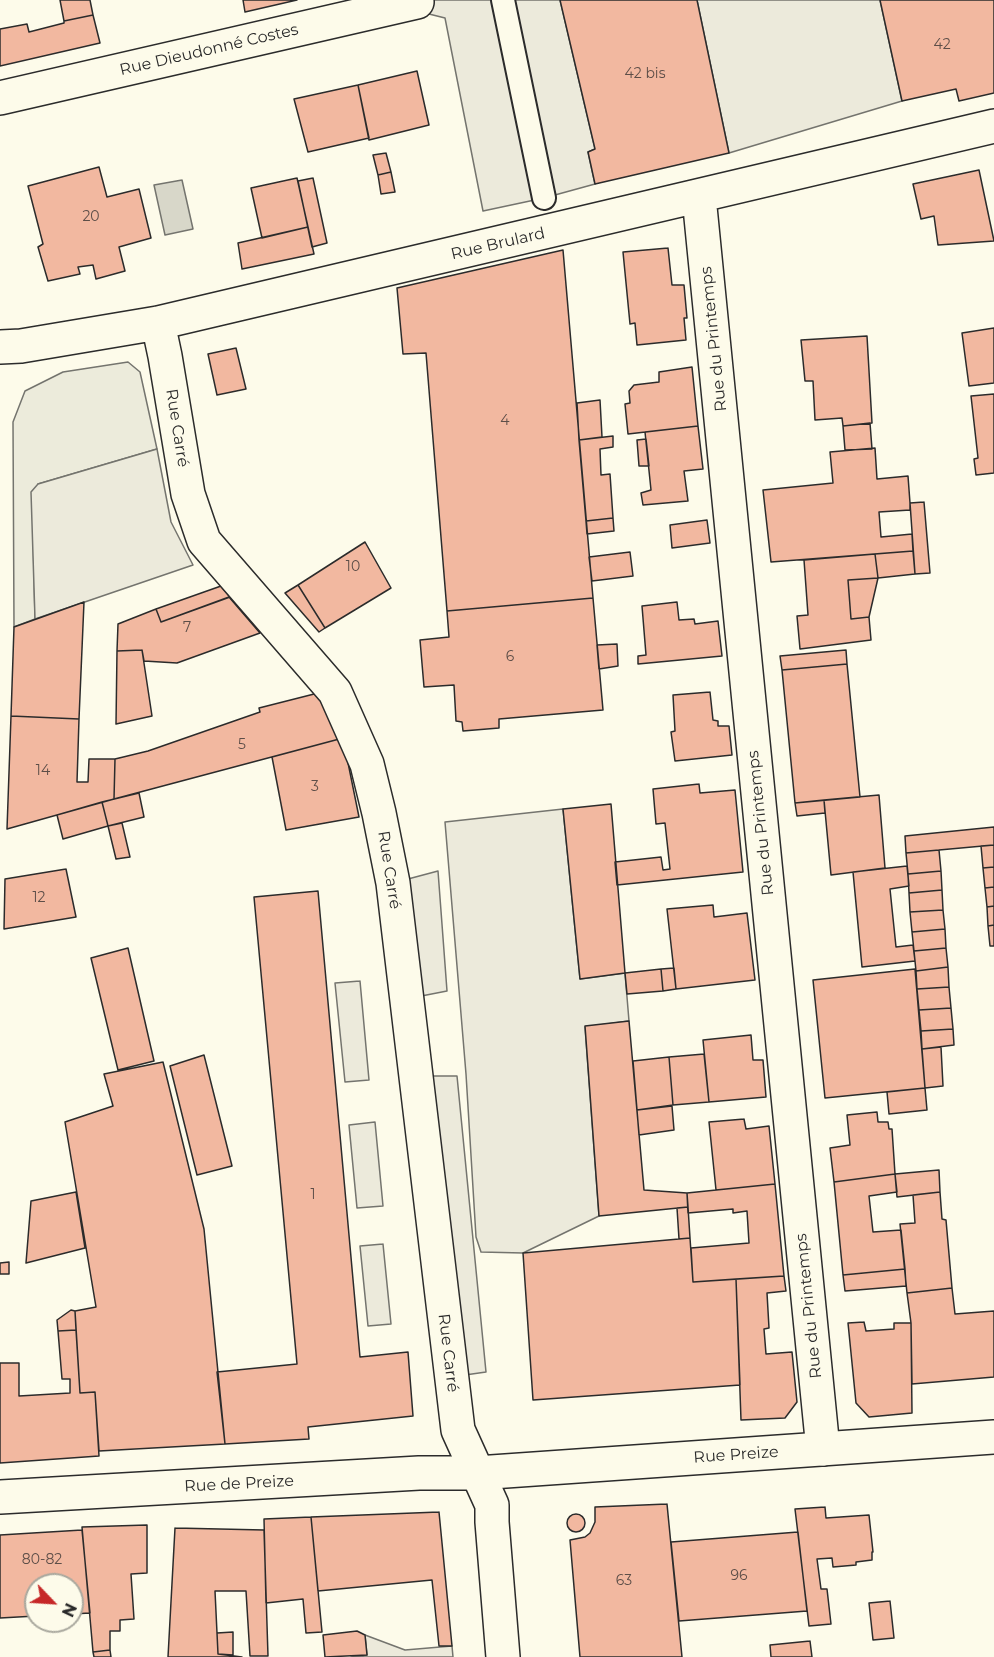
<!DOCTYPE html>
<meta charset="utf-8">
<style>
body{margin:0}
#map{position:relative;width:994px;height:1657px;overflow:hidden;background:#fdfbea;font-family:Montserrat,sans-serif}
canvas{display:block}
.north{position:absolute;left:24px;top:1573px;width:60px;height:60px;box-sizing:border-box;background:#fdfbea;border:2px solid #a9a89e;border-radius:50%;rotate:115deg;font-size:16px;font-weight:700;line-height:24px;text-align:center;color:#2b2b2b}
.north::after{content:'';display:block;margin:auto;width:21px;height:27px;background:#c62828;clip-path:polygon(50% 0,100% 100%,50% 72%,0 100%)}
</style>
<div id="map">
<canvas width="994" height="1657"></canvas>
<div class="north">N</div>
</div>
<script>
const context = document.querySelector('canvas').getContext('2d');
context.lineJoin = 'round';
function fillPath(path, color) {
  context.fillStyle = color;
  context.fill(path, 'evenodd');
}
function toPath(rows) {
  const path = new Path2D();
  for (const r of rows) {
    if (r.length === 3) {
      path.moveTo(r[0] + r[2], r[1]);
      path.arc(r[0], r[1], r[2], 0, 2 * Math.PI);
      continue;
    }
    path.moveTo(r[0], r[1]);
    for (let i = 2; i < r.length; i += 2) path.lineTo(r[i], r[i + 1]);
  }
  return path;
}
function trace(path, color, width, dash) {
  context.strokeStyle = color;
  context.lineWidth = width;
  context.lineCap = dash ? 'butt' : 'round';
  context.setLineDash(dash || []);
  context.stroke(path);
}
function write(font, color, halo, rows, align = 'center') {
  context.font = font + ' Montserrat,sans-serif';
  context.lineWidth = 4.5;
  context.setLineDash([]);
  context.textBaseline = 'middle';
  context.strokeStyle = halo;
  context.fillStyle = color;
  for (const [text, x, y, turn = 0] of rows) {
    context.save();
    context.translate(x, y);
    context.rotate((+turn || 0) * Math.PI / 180);
    context.textAlign = isNaN(turn) ? turn : align;
    if (halo) context.strokeText(text, 0, 0);
    context.fillText(text, 0, 0);
    context.restore();
  }
}
const green = toPath([
 [128,362,140,372,157,449,38,484,33,531,35,619,14,627,13,422,25,391,63,372,128,362]
]);
fillPath(green, '#ecebdb');
trace(green, '#74746e', 1.5);
const parking = toPath([
 [425,0,560,0,595,149,588,152,595,184,544,198,483,211,445,18,429,14,425,0],
 [697,0,880,0,902,101,729,153,697,0],
 [157,449,171,522,193,565,35,619,31,492,38,484,157,449],
 [563,809,580,979,625,973,629,1021,585,1027,599,1216,523,1253,481,1252,476,1237,466,1074,445,822,563,809],
 [438,871,447,991,406,999,393,883,438,871],
 [360,981,369,1080,345,1082,335,983,360,981],
 [415,1076,457,1076,486,1372,451,1377,415,1076],
 [375,1122,383,1206,357,1208,349,1125,375,1122],
 [383,1244,391,1324,368,1326,360,1246,383,1244],
 [365,1635,405,1650,452,1646,453,1657,351,1657,367,1655,365,1635]
]);
fillPath(parking, '#eceadb');
trace(parking, '#74746e', 1.5);
const water = toPath([
 [182,180,193,229,165,235,154,185,182,180]
]);
fillPath(water, '#d8d7c9');
trace(water, '#74746e', 1.5);
const building = toPath([
 [60,0,90,0,93,15,64,21,60,0],
 [243,0,297,0,245,12,243,0],
 [560,0,697,0,729,153,595,184,588,152,595,149,560,0],
 [880,0,994,0,994,93,959,101,956,89,902,101,880,0],
 [93,15,100,43,0,66,0,29,27,24,29,32,64,23,64,21,93,15],
 [417,71,429,125,369,140,358,85,417,71],
 [358,85,369,138,308,152,294,99,358,85],
 [386,153,391,172,378,175,373,155,386,153],
 [99,167,107,197,139,189,151,238,119,247,125,271,96,279,93,265,78,267,80,274,48,281,38,247,43,244,28,186,99,167],
 [979,170,994,241,938,245,934,216,921,219,913,184,979,170],
 [391,172,395,192,381,194,378,175,391,172],
 [297,178,308,227,262,238,251,188,297,178],
 [313,178,327,243,312,247,298,181,313,178],
 [308,227,314,254,242,269,238,243,308,227],
 [668,248,672,285,684,285,687,318,684,318,686,340,637,345,635,323,630,324,623,252,668,248],
 [563,250,593,598,447,611,426,353,403,354,397,288,563,250],
 [994,328,994,383,969,386,962,333,994,328],
 [867,336,872,423,843,426,842,418,815,420,813,381,805,381,801,340,867,336],
 [236,348,246,389,217,395,208,354,236,348],
 [692,367,698,426,628,434,625,404,630,403,629,391,634,385,659,382,659,372,692,367],
 [994,394,994,473,976,475,974,459,978,458,971,396,994,394],
 [600,400,602,437,579,440,577,403,600,400],
 [870,423,872,449,845,450,843,426,870,423],
 [698,426,703,469,684,471,688,501,643,505,641,493,651,490,645,432,698,426],
 [613,436,613,447,600,449,601,475,610,474,613,518,586,521,579,440,613,436],
 [646,439,649,466,639,466,637,440,646,439],
 [875,448,877,479,908,476,910,503,910,510,879,512,881,537,912,534,913,551,771,562,763,490,833,483,830,452,875,448],
 [924,502,930,573,915,574,910,503,924,502],
 [613,518,614,531,587,534,586,521,613,518],
 [707,520,710,543,672,548,670,525,707,520],
 [365,542,391,588,325,628,298,585,365,542],
 [913,551,915,574,878,578,875,554,913,551],
 [630,552,633,576,592,581,589,557,630,552],
 [875,554,878,578,848,580,851,619,869,617,871,640,800,649,797,616,808,615,804,560,875,554],
 [878,578,869,617,851,619,848,580,878,578],
 [298,585,325,628,319,632,285,593,298,585],
 [221,586,230,597,161,622,156,609,221,586],
 [229,597,260,633,177,663,144,661,142,650,117,651,118,624,156,609,161,622,229,597],
 [593,598,603,710,499,719,499,728,463,731,462,722,456,721,454,685,424,687,420,640,449,637,447,611,593,598],
 [84,602,79,719,11,716,14,627,84,602],
 [677,602,679,620,694,619,695,624,718,621,722,656,638,664,638,656,646,655,642,606,677,602],
 [617,644,618,666,599,669,597,645,617,644],
 [142,650,152,716,116,724,117,651,142,650],
 [846,650,847,664,782,670,780,656,846,650],
 [847,664,860,797,795,803,782,670,847,664],
 [322,692,343,738,114,799,115,759,148,751,260,712,259,708,322,692],
 [710,692,713,720,718,721,718,726,729,726,732,755,675,761,671,732,675,731,673,695,710,692],
 [11,716,79,719,77,782,88,782,89,759,115,759,114,799,7,829,11,716],
 [343,738,359,817,286,830,272,757,343,738],
 [699,784,700,793,735,790,743,872,617,885,615,862,661,857,663,870,670,869,665,823,656,824,653,789,699,784],
 [139,793,144,817,108,826,102,802,139,793],
 [879,795,885,868,831,875,824,800,879,795],
 [824,800,825,813,797,816,795,803,824,800],
 [102,802,108,826,63,839,57,815,102,802],
 [611,804,625,973,580,979,563,809,611,804],
 [122,823,130,857,116,859,108,826,122,823],
 [994,827,994,845,906,853,905,836,994,827],
 [994,845,994,867,983,868,981,846,994,845],
 [939,850,941,871,908,874,906,853,939,850],
 [907,866,909,886,890,889,896,947,913,945,915,961,862,967,853,872,907,866],
 [994,867,994,887,985,888,983,868,994,867],
 [66,869,76,917,4,929,5,879,66,869],
 [941,871,942,890,909,893,908,874,941,871],
 [994,887,994,906,987,907,985,888,994,887],
 [942,890,943,910,910,912,909,893,942,890],
 [318,891,360,1357,408,1352,413,1416,308,1427,309,1439,225,1444,217,1372,297,1364,254,897,318,891],
 [713,905,714,917,747,913,755,980,676,989,667,909,713,905],
 [994,906,994,925,988,926,987,907,994,906],
 [943,910,945,929,912,932,910,912,943,910],
 [994,925,994,946,990,946,988,926,994,925],
 [945,929,946,948,914,951,912,932,945,929],
 [128,948,154,1061,118,1070,91,958,128,948],
 [946,948,948,967,916,971,914,951,946,948],
 [948,967,949,987,917,989,916,971,948,967],
 [674,968,676,989,663,991,661,969,674,968],
 [661,969,663,991,627,994,625,973,661,969],
 [915,969,925,1088,825,1098,813,980,915,969],
 [949,987,951,1008,919,1010,917,989,949,987],
 [951,1008,953,1029,921,1031,919,1010,951,1008],
 [629,1021,644,1190,687,1193,688,1207,599,1216,585,1026,629,1021],
 [953,1029,954,1045,922,1049,921,1031,953,1029],
 [751,1035,753,1060,763,1060,766,1097,709,1102,703,1040,751,1035],
 [941,1047,943,1086,925,1088,922,1049,941,1047],
 [704,1054,709,1102,673,1105,669,1057,704,1054],
 [204,1055,232,1166,197,1175,170,1066,204,1055],
 [669,1057,673,1105,637,1110,633,1061,669,1057],
 [163,1062,204,1229,225,1444,99,1451,95,1392,80,1393,75,1311,96,1307,65,1122,113,1106,104,1074,163,1062],
 [925,1088,927,1110,889,1114,887,1092,925,1088],
 [672,1106,674,1130,639,1135,637,1110,672,1106],
 [877,1112,878,1122,888,1122,889,1129,892,1129,895,1174,834,1182,830,1148,850,1145,847,1115,877,1112],
 [744,1119,746,1129,769,1126,775,1184,716,1190,709,1122,744,1119],
 [939,1170,940,1192,897,1197,895,1174,939,1170],
 [895,1174,897,1192,869,1196,873,1232,901,1230,905,1269,843,1275,834,1182,895,1174],
 [775,1184,784,1276,693,1282,691,1248,749,1243,747,1211,733,1213,733,1209,688,1213,687,1193,775,1184],
 [76,1192,85,1248,26,1263,31,1201,76,1192],
 [940,1192,942,1219,946,1220,952,1288,907,1293,900,1224,915,1223,913,1195,940,1192],
 [688,1207,690,1238,679,1239,677,1208,688,1207],
 [690,1238,693,1282,736,1279,740,1385,533,1400,523,1253,690,1238],
 [9,1262,9,1274,0,1274,0,1263,9,1262],
 [905,1269,906,1286,845,1291,843,1275,905,1269],
 [784,1276,786,1291,767,1293,769,1328,764,1329,766,1354,792,1352,797,1402,785,1418,741,1420,736,1279,784,1276],
 [952,1288,955,1314,994,1311,994,1377,912,1384,911,1323,907,1293,952,1288],
 [71,1310,75,1311,76,1330,58,1331,57,1320,71,1310],
 [864,1322,866,1331,894,1329,894,1323,911,1323,912,1413,869,1417,856,1403,848,1323,864,1322],
 [76,1330,80,1393,95,1392,99,1456,0,1463,0,1363,19,1363,19,1396,70,1393,70,1379,62,1379,58,1331,76,1330],
 [667,1504,682,1657,580,1657,570,1540,585,1537,590,1533,595,1522,595,1507,667,1504],
 [825,1507,826,1518,869,1515,873,1552,872,1552,872,1560,856,1562,856,1565,833,1567,832,1558,817,1559,821,1589,827,1589,831,1624,809,1626,795,1509,825,1507],
 [439,1512,452,1646,439,1646,432,1580,318,1591,311,1517,439,1512],
 [576,1523,9],
 [311,1517,322,1632,306,1633,303,1599,266,1603,264,1519,311,1517],
 [147,1525,147,1573,131,1574,134,1619,120,1620,120,1631,110,1631,110,1650,93,1652,82,1527,147,1525],
 [175,1528,264,1530,268,1656,250,1656,246,1591,215,1591,218,1654,242,1657,168,1657,175,1528],
 [82,1530,90,1613,72,1614,72,1585,36,1585,36,1616,0,1618,0,1535,82,1530],
 [798,1532,807,1611,679,1621,671,1542,798,1532],
 [890,1601,894,1638,873,1640,869,1603,890,1601],
 [357,1631,365,1635,367,1655,325,1657,323,1635,357,1631],
 [233,1632,233,1655,218,1654,217,1633,233,1632],
 [810,1641,812,1657,771,1657,770,1645,810,1641],
 [110,1650,111,1657,94,1657,93,1652,110,1650]
]);
fillPath(building, '#f2b8a0');
trace(building, '#2b2b2b', 1.5);
const lane = toPath([
 [503,0,544,198]
]);
const street = toPath([
 [0,98,417,2],
 [699,197,823,1449],
 [158,323,165,356,188,494,204,541,335,692,367,764,379,813,393,883,458,1430,492,1505,492,1522,503,1657],
 [0,347,21,346,158,323,994,126]
]);
const secondary = toPath([
 [0,1497,419,1473,477,1473,994,1437]
]);
trace(lane, '#2b2b2b', 26);
trace(street, '#2b2b2b', 36);
trace(secondary, '#2b2b2b', 36);
trace(lane, '#fdfbea', 22);
trace(street, '#fdfbea', 33);
trace(secondary, '#fdfbea', 33);
write('14px', '#5d4e48', null, [
 ["42",942,45],
 ["42 bis",645,74],
 ["20",91,217],
 ["4",505,421],
 ["10",353,567],
 ["7",187,628],
 ["6",510,657],
 ["5",242,745],
 ["14",43,771],
 ["3",315,787],
 ["12",39,898],
 ["1",313,1195],
 ["80-82",42,1560],
 ["96",739,1576],
 ["63",624,1581]
]);
write('16px', '#2b2b2b', '#fdfbea', [
 ["Rue Dieudonné Costes",209,50,-13],
 ["Rue Brulard",498,244,-13],
 ["Rue du Printemps",714,339,-96],
 ["Rue Carré",177,428,81],
 ["Rue du Printemps",761,823,-96],
 ["Rue Carré",389,870,81],
 ["Rue du Printemps",809,1306,-96],
 ["Rue Carré",448,1353,83],
 ["Rue Preize",736,1455,-4],
 ["Rue de Preize",239,1484,-3]
]);
</script>
